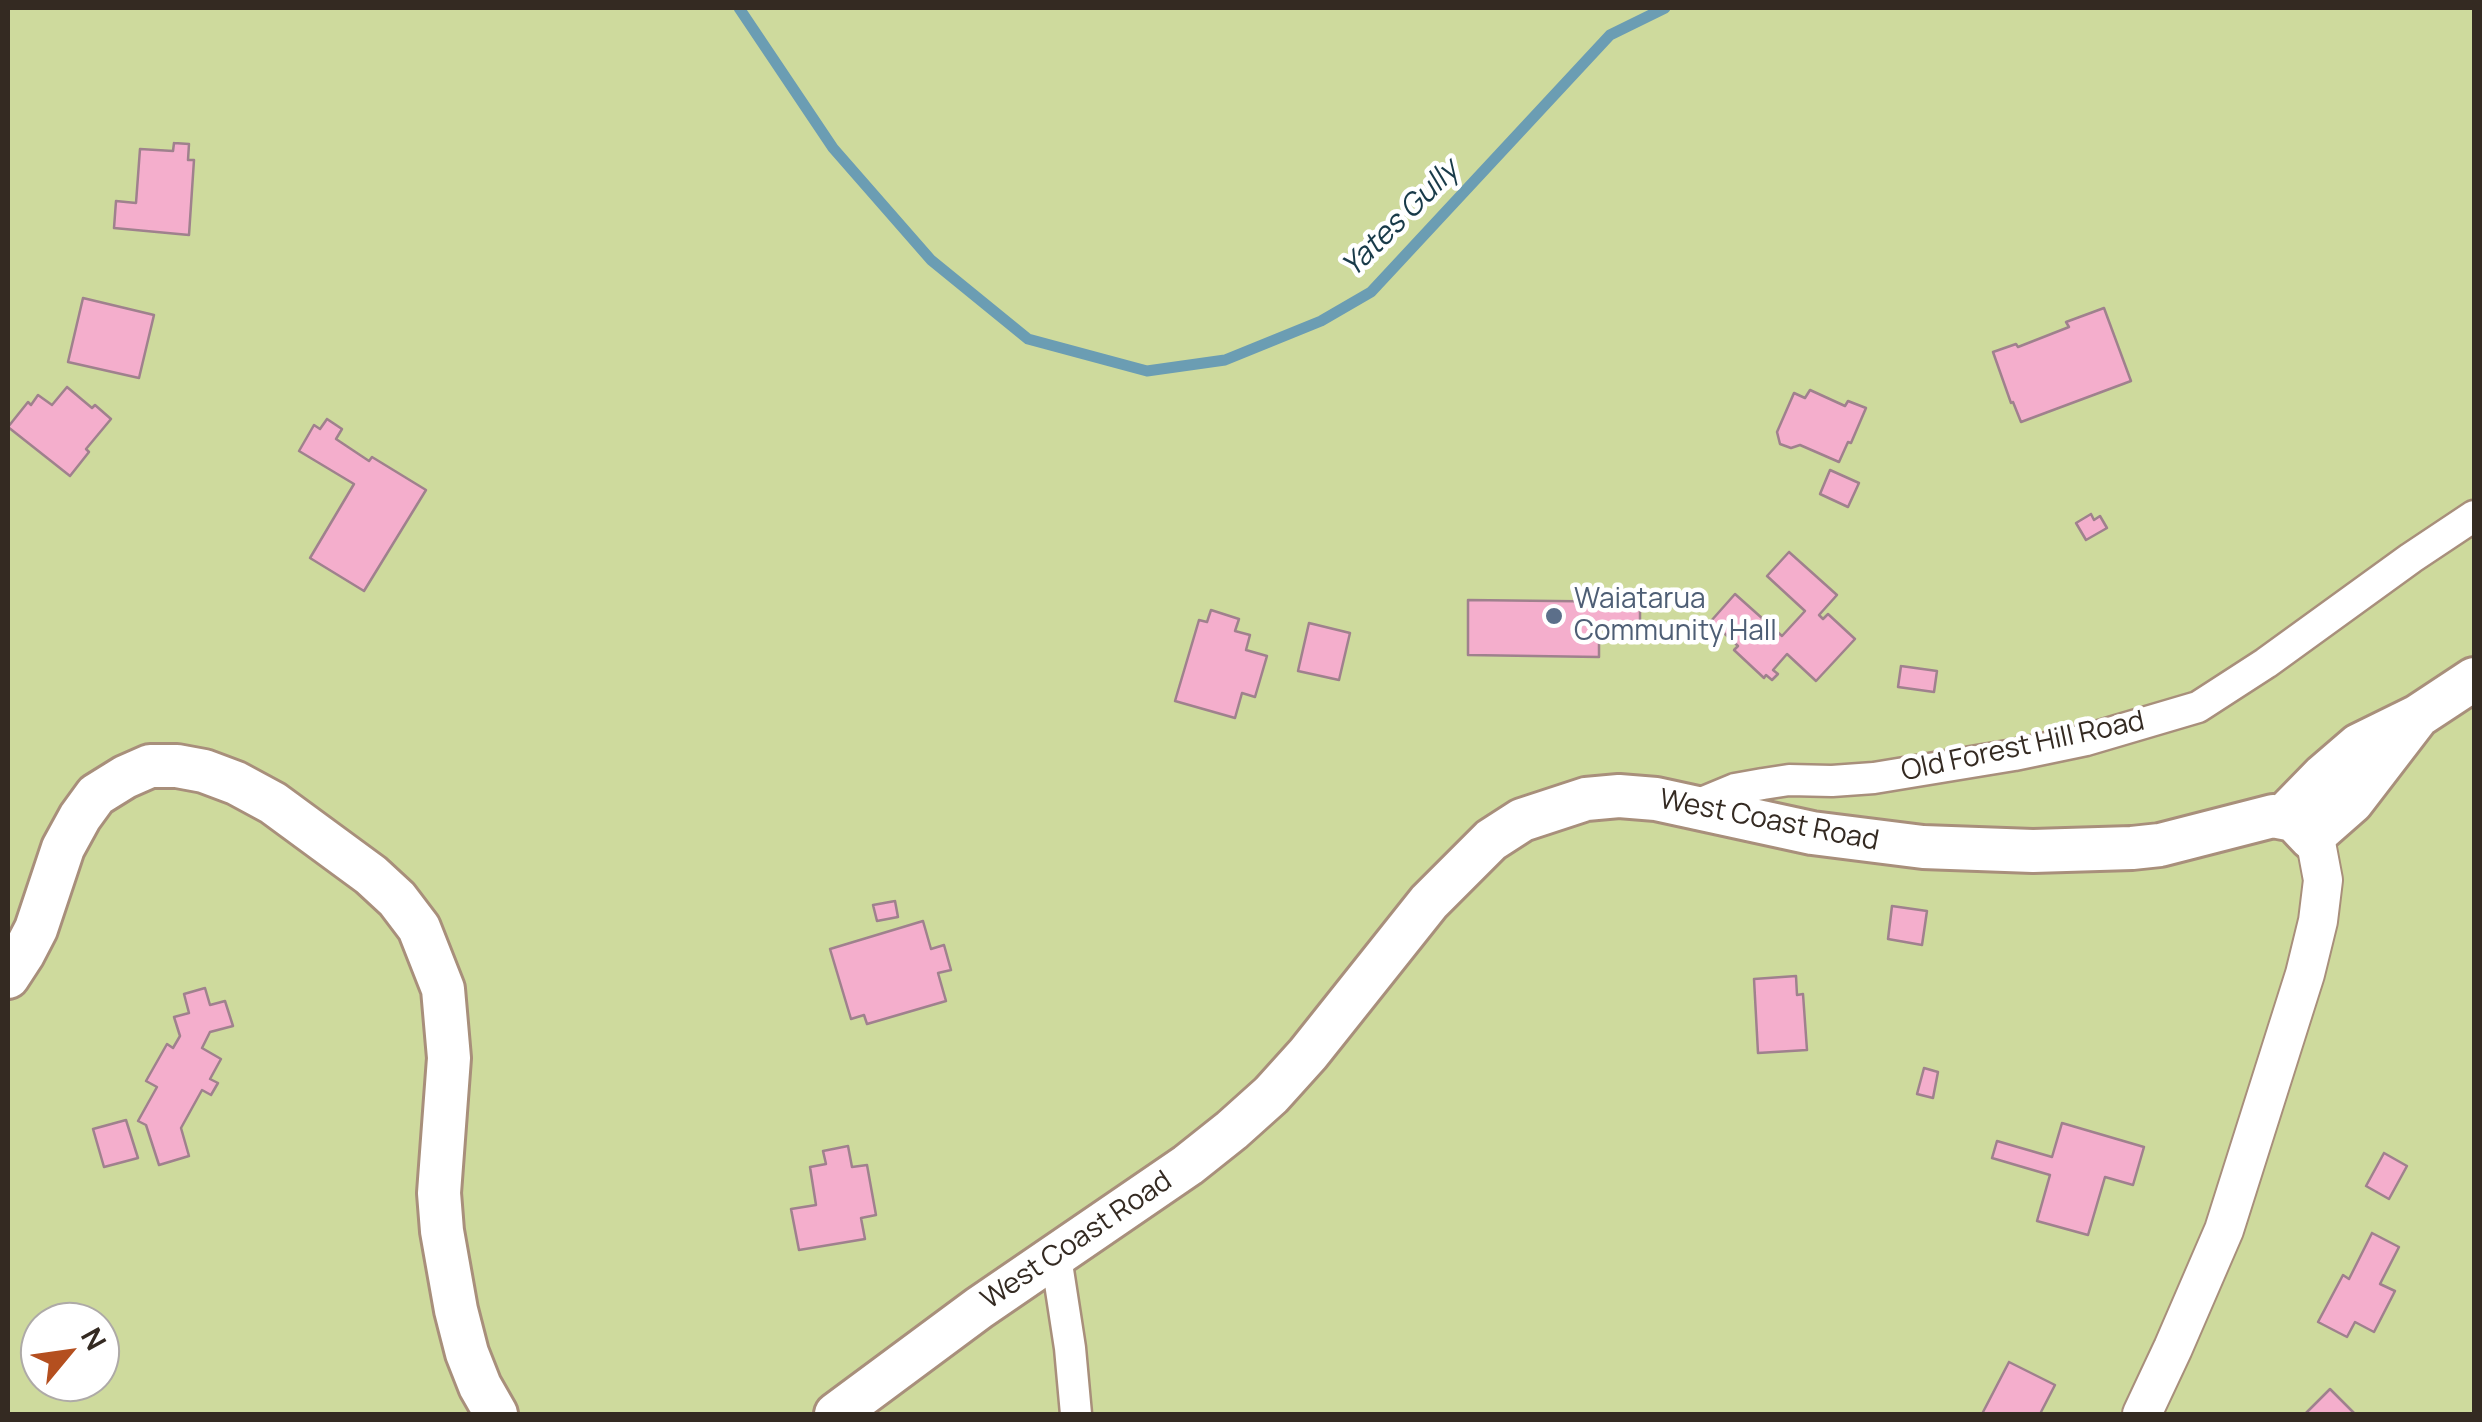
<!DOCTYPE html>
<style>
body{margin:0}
#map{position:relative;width:2482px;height:1422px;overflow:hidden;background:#fef9f4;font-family:Manrope,sans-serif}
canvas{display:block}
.frame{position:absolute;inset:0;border:10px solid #342a22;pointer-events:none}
.north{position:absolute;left:20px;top:1302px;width:100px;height:100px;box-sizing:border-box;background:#fff;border:2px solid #aeaaa7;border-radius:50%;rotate:61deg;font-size:28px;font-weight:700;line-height:40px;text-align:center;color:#342a22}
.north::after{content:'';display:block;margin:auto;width:35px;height:45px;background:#b44f1f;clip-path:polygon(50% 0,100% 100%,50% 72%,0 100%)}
</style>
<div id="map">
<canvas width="2482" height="1422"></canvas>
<div class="frame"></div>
<div class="north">N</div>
</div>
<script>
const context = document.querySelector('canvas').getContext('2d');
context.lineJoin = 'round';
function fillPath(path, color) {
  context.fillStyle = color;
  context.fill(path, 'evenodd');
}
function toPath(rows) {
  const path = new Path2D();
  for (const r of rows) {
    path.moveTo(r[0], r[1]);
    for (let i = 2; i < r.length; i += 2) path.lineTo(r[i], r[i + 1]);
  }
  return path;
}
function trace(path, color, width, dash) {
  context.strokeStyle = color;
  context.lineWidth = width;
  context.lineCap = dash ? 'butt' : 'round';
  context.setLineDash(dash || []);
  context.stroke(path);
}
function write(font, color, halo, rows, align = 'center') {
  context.font = font + ' Manrope,sans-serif';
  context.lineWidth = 9;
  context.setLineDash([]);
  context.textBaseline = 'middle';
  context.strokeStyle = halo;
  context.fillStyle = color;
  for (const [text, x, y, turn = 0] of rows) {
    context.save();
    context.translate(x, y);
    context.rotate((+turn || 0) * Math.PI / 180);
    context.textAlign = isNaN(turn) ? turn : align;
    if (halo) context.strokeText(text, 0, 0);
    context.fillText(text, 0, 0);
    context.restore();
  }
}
fillPath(toPath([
 [8,8,2474,8,2474,1414,8,1414],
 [40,1322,100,1322,100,1382,40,1382]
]), '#ceda9d');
trace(toPath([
 [739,8,833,148,931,260,1028,339,1147,371,1225,360,1321,321,1371,292,1610,35,1665,8]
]), '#6b9db3', 11);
const building = toPath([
 [174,143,189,144,188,160,194,160,189,235,114,228,116,201,136,203,140,149,173,151,174,143],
 [83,298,154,315,139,378,68,362,83,298],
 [2104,308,2131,381,2021,422,2013,402,2011,403,1993,352,2016,344,2018,347,2069,327,2066,322,2104,308],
 [67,387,92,408,95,405,111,419,86,449,89,452,70,476,8,427,28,402,31,405,38,395,52,405,67,387],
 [1810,390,1845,406,1848,401,1866,408,1851,443,1848,442,1839,462,1800,445,1791,448,1780,444,1777,432,1794,393,1805,398,1810,390],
 [327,419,342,429,336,439,369,461,372,457,426,490,364,591,310,558,354,484,299,451,314,425,320,429,327,419],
 [1830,470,1859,483,1848,507,1820,494,1830,470],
 [2091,514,2094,520,2100,516,2107,528,2086,540,2076,523,2091,514],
 [1789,552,1837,595,1819,615,1823,619,1828,614,1855,639,1816,681,1787,654,1773,670,1778,674,1772,680,1766,675,1764,678,1734,650,1738,646,1711,621,1735,594,1782,636,1805,611,1767,576,1789,552],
 [1468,600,1640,602,1640,630,1599,630,1599,657,1468,655,1468,600],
 [1211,610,1239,619,1235,631,1250,635,1246,650,1267,656,1255,697,1242,693,1235,718,1175,701,1199,620,1207,622,1211,610],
 [1309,623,1350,633,1339,680,1298,671,1309,623],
 [1901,666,1937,671,1934,692,1898,687,1901,666],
 [895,901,898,917,877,921,873,905,895,901],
 [1892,906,1927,911,1922,945,1888,939,1892,906],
 [923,921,931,949,944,945,951,970,938,973,946,1001,867,1024,864,1015,851,1019,830,949,923,921],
 [1796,976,1797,995,1803,994,1807,1050,1758,1053,1754,979,1796,976],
 [205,988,210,1005,225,1001,233,1026,210,1032,202,1048,221,1059,210,1079,218,1083,211,1095,202,1090,181,1128,189,1156,159,1165,146,1125,138,1121,157,1087,146,1081,167,1044,173,1048,180,1036,174,1017,189,1013,184,994,205,988],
 [1924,1068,1938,1072,1933,1098,1917,1094,1924,1068],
 [126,1120,138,1158,104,1167,93,1129,126,1120],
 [2062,1123,2144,1147,2133,1185,2105,1177,2088,1235,2037,1221,2050,1175,1992,1158,1997,1141,2052,1157,2062,1123],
 [848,1146,852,1167,867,1165,876,1215,861,1218,865,1239,799,1250,791,1209,816,1205,810,1167,826,1164,823,1151,848,1146],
 [2384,1153,2407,1166,2389,1199,2366,1186,2384,1153],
 [2372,1233,2399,1247,2380,1284,2395,1291,2374,1332,2355,1322,2347,1337,2318,1322,2343,1275,2349,1279,2372,1233],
 [2009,1362,2055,1385,2040,1414,1982,1414,2009,1362],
 [2330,1389,2355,1414,2305,1414,2330,1389]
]);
fillPath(building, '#f4aecc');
trace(building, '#9f818d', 2.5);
const minor = toPath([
 [1694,806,1735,789,1763,784,1789,780,1832,781,1874,778,2014,755,2086,740,2198,707,2266,663,2411,558,2474,516],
 [1056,1257,1070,1348,1076,1414]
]);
const tertiary = toPath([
 [2142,1414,2173,1348,2224,1230,2305,974,2318,921,2323,880,2317,848,2311,838]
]);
const secondary = toPath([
 [2283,817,2323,776,2359,745,2418,716,2474,679],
 [8,977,23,954,36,929,63,848,80,817,96,795,125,777,150,766,177,766,204,771,236,783,273,803,371,875,397,899,419,928,443,989,449,1058,439,1193,442,1231,456,1310,467,1353,480,1386,496,1414],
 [836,1414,979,1308,1188,1165,1232,1130,1271,1095,1308,1054,1429,902,1491,840,1522,820,1586,799,1619,796,1656,799,1812,833,1923,847,2033,851,2132,848,2160,845,2273,816,2294,820,2311,838,2352,802,2418,716]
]);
trace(minor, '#a88f7b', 35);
trace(tertiary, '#a88f7b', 42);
trace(secondary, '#a88f7b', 48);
trace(minor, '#fff', 30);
trace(tertiary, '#fff', 38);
trace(secondary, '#fff', 42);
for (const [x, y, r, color] of [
 [1554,616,10,"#5c6f8a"]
]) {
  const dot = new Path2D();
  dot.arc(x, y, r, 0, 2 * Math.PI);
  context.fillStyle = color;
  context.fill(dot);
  trace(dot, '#fff', 4);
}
write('28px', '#4e5e75', '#fff', [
 ["Waiatarua",1574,600],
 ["Community Hall",1574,632]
], 'left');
write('28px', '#342a22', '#fff', [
 ["Old Forest Hill Road",2023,747,-12],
 ["West Coast Road",1769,821,11],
 ["West Coast Road",1077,1241,-34]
]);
write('italic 30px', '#183a49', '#fff', [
 ["Yates Gully",1401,219,-45]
]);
</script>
